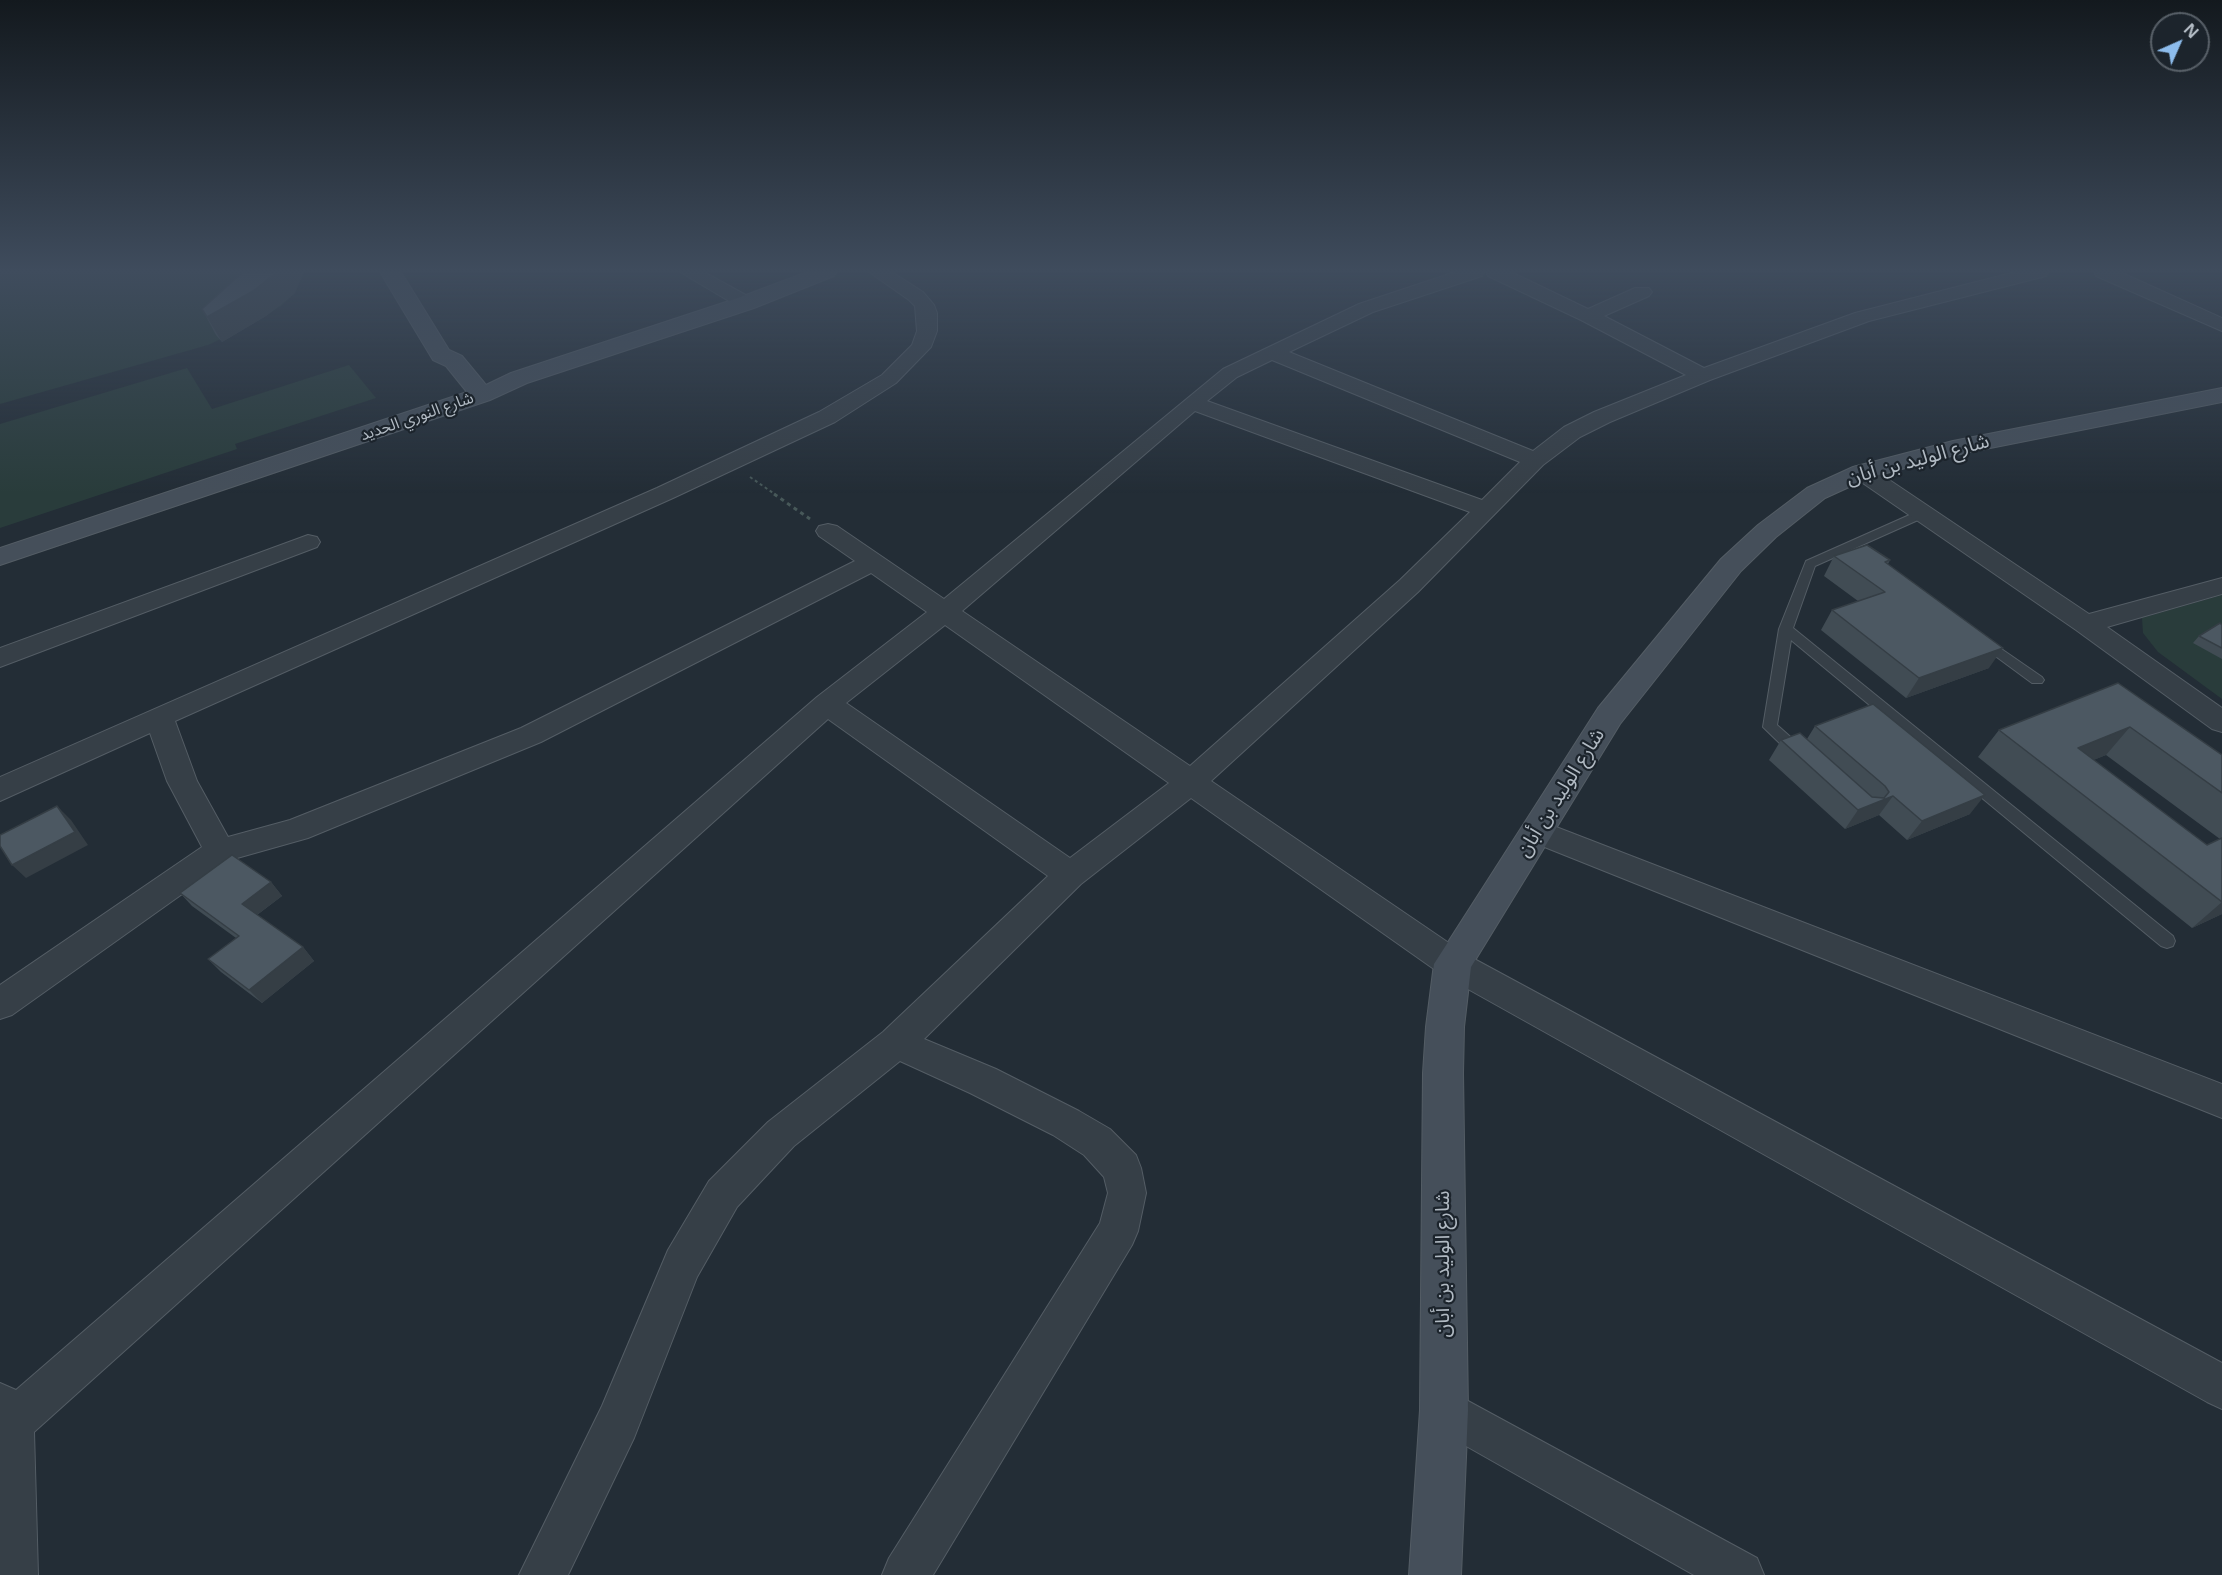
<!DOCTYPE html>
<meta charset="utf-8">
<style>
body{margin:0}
#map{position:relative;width:2222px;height:1575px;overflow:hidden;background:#232d36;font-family:"Open Sans",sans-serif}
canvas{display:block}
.north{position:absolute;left:2150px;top:12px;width:60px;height:60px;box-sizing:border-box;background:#1c242c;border:2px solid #586068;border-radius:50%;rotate:45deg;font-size:16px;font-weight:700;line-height:24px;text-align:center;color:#b1bac3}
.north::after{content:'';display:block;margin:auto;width:21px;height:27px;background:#8dbcec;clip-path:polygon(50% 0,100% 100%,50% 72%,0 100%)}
</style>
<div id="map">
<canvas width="2222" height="1575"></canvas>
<div class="north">N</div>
</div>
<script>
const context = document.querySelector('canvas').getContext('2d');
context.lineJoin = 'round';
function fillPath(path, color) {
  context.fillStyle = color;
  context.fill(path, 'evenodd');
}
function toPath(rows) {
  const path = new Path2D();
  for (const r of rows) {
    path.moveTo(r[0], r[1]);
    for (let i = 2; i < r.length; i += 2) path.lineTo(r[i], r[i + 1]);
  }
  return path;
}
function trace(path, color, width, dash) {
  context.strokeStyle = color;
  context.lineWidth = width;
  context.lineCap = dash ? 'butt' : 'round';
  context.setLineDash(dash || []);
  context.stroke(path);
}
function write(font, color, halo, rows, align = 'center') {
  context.font = font + ' "Open Sans","Noto Sans Arabic",sans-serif';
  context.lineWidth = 4.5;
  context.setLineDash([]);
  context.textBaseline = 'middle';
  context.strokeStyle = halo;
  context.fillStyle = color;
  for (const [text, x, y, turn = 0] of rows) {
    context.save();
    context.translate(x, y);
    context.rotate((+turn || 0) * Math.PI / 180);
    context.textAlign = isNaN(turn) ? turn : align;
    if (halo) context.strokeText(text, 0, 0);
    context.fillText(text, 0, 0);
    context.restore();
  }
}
fillPath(toPath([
 [0,272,304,272,295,293,281,306,247,327,208,345,0,404],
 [349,365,376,398,235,444,237,449,0,528,0,424,187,368,212,409],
 [2222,595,2222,699,2158,652,2143,633,2142,618]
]), '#293c3b');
const lane = toPath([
 [1923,509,1927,510,1927,516,1815,566,1793,628,2173,936,2175,941,2173,946,2167,948,2161,946,1791,640,1777,725,1803,748,1805,752,1803,756,1793,756,1763,727,1779,629,1806,561,1923,509],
 [1984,637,2042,677,2044,680,2042,683,2032,683,1979,644,1977,641,1979,638,1984,637]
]);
const street = toPath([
 [680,272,704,272,753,299,756,303,753,307,739,307,680,272],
 [869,272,892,272,923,292,934,305,937,313,937,331,931,347,896,383,835,422,673,498,175,721,197,781,228,837,290,820,521,728,855,561,819,536,816,531,819,526,828,524,837,526,944,599,1223,369,1359,304,1455,272,1484,272,1482,276,1373,312,1289,352,1533,451,1564,427,1594,412,1686,375,1581,320,1488,276,1486,272,1511,272,1588,309,1635,288,1649,288,1652,292,1649,296,1604,316,1704,368,1855,313,2015,272,2048,272,2046,276,1869,321,1710,380,1610,422,1580,437,1543,465,1418,592,1211,781,1465,954,2222,1363,2222,1409,2207,1402,1441,974,1191,798,1081,884,924,1039,996,1069,1079,1111,1110,1129,1136,1155,1141,1168,1146,1193,1138,1231,1132,1245,933,1575,882,1575,889,1558,1100,1223,1108,1193,1104,1177,1084,1155,1053,1135,970,1093,900,1061,794,1146,737,1207,697,1277,634,1438,568,1575,519,1575,602,1406,668,1250,709,1181,768,1122,883,1032,1048,876,828,719,34,1432,38,1575,0,1575,0,1383,16,1390,817,697,927,612,871,573,541,742,308,838,230,860,12,1015,0,1019,0,985,202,847,167,781,150,733,0,801,0,777,657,488,819,412,882,375,912,345,917,331,915,306,909,300,869,272],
 [1272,360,1520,462,1482,500,1207,401,1237,377,1272,360],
 [1195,411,1470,512,1400,580,1190,766,962,611,1195,411],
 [945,625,1169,783,1070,858,846,703,945,625],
 [2094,272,2120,272,2222,318,2222,331,2096,276,2094,272],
 [1862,465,1870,467,2089,614,2222,578,2222,594,2107,627,2222,708,2222,732,2212,729,2076,630,1854,477,1850,472,1854,467,1862,465],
 [308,535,317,537,320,542,317,547,0,667,0,648,308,535],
 [1538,820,2222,1084,2222,1118,1527,840,1523,832,1527,824,1538,820],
 [1444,1388,1757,1558,1764,1575,1694,1575,1429,1425,1422,1410,1429,1395,1444,1388]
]);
const secondary = toPath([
 [380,272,401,272,449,350,462,356,486,385,511,373,738,298,807,272,837,272,834,276,754,308,527,383,490,400,0,565,0,548,467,392,446,366,433,360,380,272],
 [2222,388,2222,402,1955,455,1871,477,1825,498,1776,537,1741,571,1620,724,1471,967,1464,1027,1463,1073,1468,1410,1461,1575,1409,1575,1420,1410,1423,1073,1426,1027,1434,964,1598,708,1721,559,1758,525,1807,488,1853,467,1953,441,2222,388]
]);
trace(lane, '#545d65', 2);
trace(street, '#545d65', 2);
trace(secondary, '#545d65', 2);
trace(toPath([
 [750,477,776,495]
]), '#475859', 2, [3, 3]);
trace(toPath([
 [774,494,810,519]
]), '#475859', 3, [4, 4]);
fillPath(lane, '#363f47');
fillPath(street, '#363f47');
fillPath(secondary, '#454f5a');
fillPath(toPath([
 [295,293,266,316,222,342,216,335,202,309],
 [1834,556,1890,560,1888,564,1989,668,1906,698,1821,630,1832,610,1858,601,1824,576],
 [2222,625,2222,659,2193,643,2199,636],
 [2118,683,2222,755,2222,914,2192,928,1978,757,1999,730],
 [2106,755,2220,839,2207,845,2093,760],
 [1815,726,1970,814,1907,840,1879,815,1845,829,1769,760,1781,740,1807,739],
 [271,882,282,896,257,915,303,947,314,961,262,1003,221,972,208,959,236,938,192,906,180,893]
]), '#414c54');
fillPath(toPath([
 [0,272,16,272,0,276],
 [277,272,304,272,295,293,266,316,222,342,207,317],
 [2003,648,1989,668,1906,698,1919,678],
 [2130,727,2106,755,2057,775,2078,748],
 [1985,795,1970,814,1907,840,1922,821],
 [1893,796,1879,815,1845,829,1858,810],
 [57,806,71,820,88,845,26,878,12,865],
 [271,882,282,896,254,917,242,904],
 [2222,902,2222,914,2192,928],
 [303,947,314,961,262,1003,249,990]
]), '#353e45');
const building = toPath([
 [243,272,277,272,253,291,207,317,202,309,243,272],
 [1867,545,1890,560,1885,562,2003,648,1919,678,1832,610,1885,592,1834,556,1867,545],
 [2220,623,2222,625,2222,648,2199,636,2220,623],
 [2118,683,2222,755,2222,793,2130,727,2078,748,2207,845,2222,838,2222,902,1999,730,2118,683],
 [1873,704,1985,795,1922,821,1893,796,1858,810,1781,740,1800,733,1872,797,1884,798,1889,792,1885,786,1815,726,1873,704],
 [57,806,75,832,12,865,0,846,0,835,57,806],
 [232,855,271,882,242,904,303,947,249,990,208,959,239,936,180,893,232,855]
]);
fillPath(building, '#4c5862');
trace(building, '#353e45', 1.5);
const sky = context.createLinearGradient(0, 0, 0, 493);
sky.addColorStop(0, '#13191e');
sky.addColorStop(0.55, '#3f4c5d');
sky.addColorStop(1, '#3f4c5d00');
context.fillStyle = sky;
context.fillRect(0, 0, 2222, 493);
write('16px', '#b1bac3', '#1c242c', [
 ["شارع النوري الحديد",417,417,-19]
]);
write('20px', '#b1bac3', '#1c242c', [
 ["شارع الوليد بن أبان",1918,460,-15],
 ["شارع الوليد بن أبان",1561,793,-58],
 ["شارع الوليد بن أبان",1443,1264,-90]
]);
</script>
